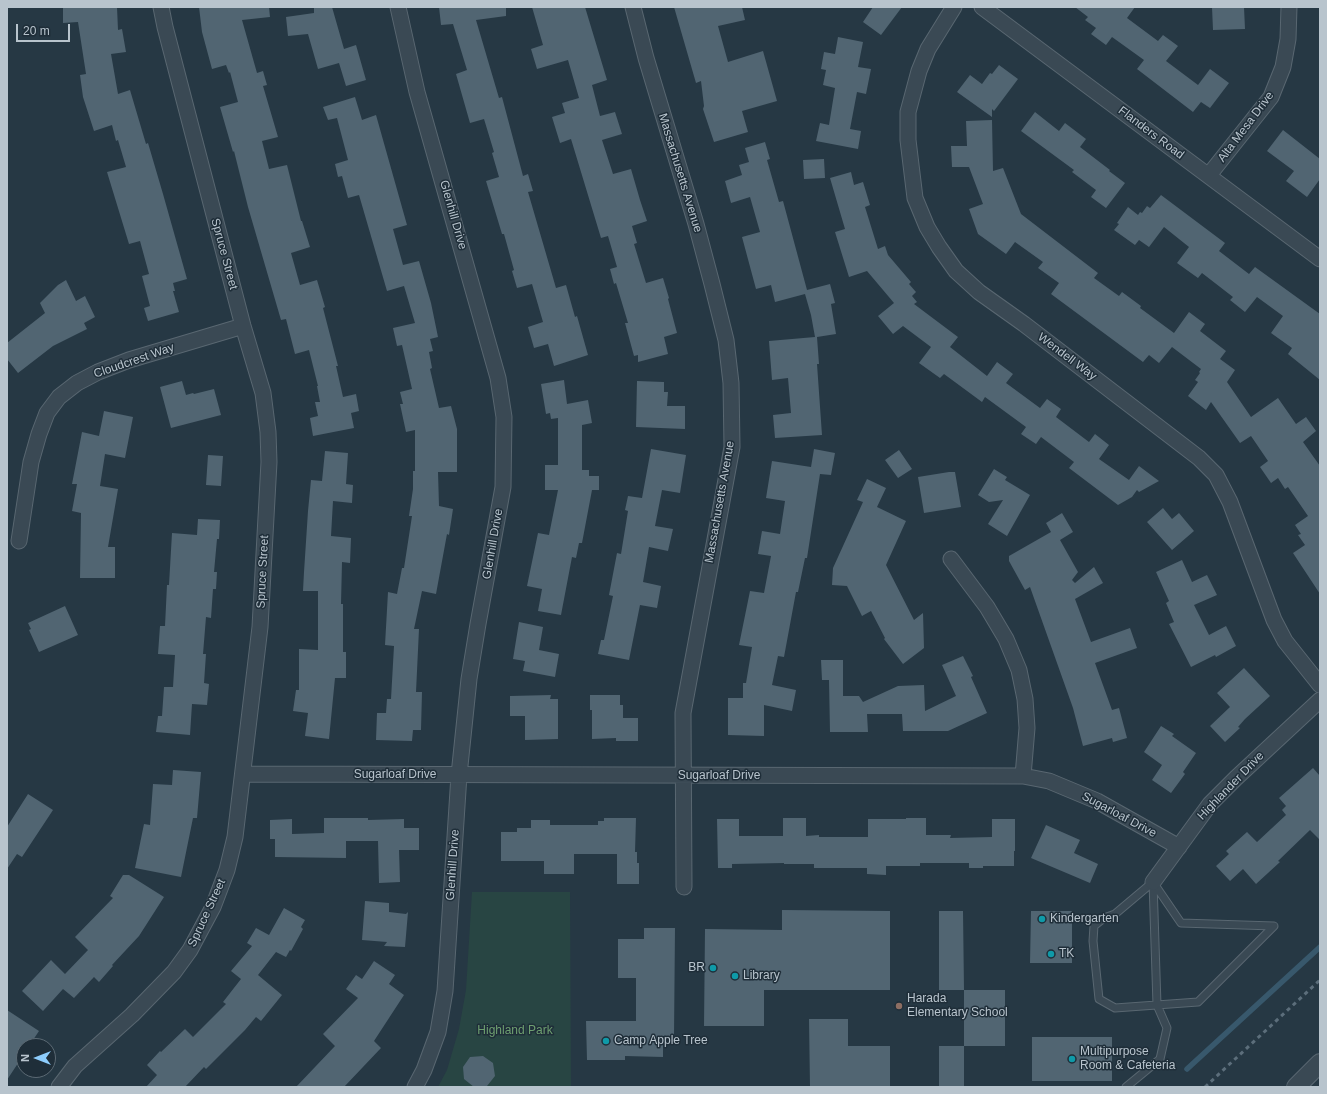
<!DOCTYPE html>
<style>
body{margin:0}
#map{position:relative;width:1327px;height:1094px;overflow:hidden;background:#263844;font-family:Helvetica,sans-serif}
canvas{display:block}
.frame{position:absolute;inset:0;border:8px solid #b8c4cd;pointer-events:none}
.north{position:absolute;left:16px;top:1038px;width:40px;height:40px;box-sizing:border-box;background:#1f2e39;border:1px solid #5c6a74;border-radius:50%;rotate:270deg;font-size:11px;font-weight:700;line-height:16px;text-align:center;color:#b8c4cd}
.north::after{content:'';display:block;margin:auto;width:14px;height:18px;background:#8dcdfd;clip-path:polygon(50% 0,100% 100%,50% 72%,0 100%)}
.scale{position:absolute;left:16px;top:24px;width:54px;height:18px;box-sizing:border-box;border:2px solid #b8c4cd;border-top:0;padding-left:5px;font-size:12px;line-height:14px;white-space:nowrap;color:#b8c4cd;-webkit-text-stroke:3px #1f2e39;paint-order:stroke}
</style>
<div id="map">
<canvas width="1327" height="1094"></canvas>
<div class="frame"></div>
<div class="north">N</div>
<div class="scale">20 m</div>
</div>
<script>
const context = document.querySelector('canvas').getContext('2d');
context.lineJoin = 'round';
function fillPath(path, color) {
  context.fillStyle = color;
  context.fill(path, 'evenodd');
}
function toPath(rows) {
  const path = new Path2D();
  for (const r of rows) {
    path.moveTo(r[0], r[1]);
    for (let i = 2; i < r.length; i += 2) path.lineTo(r[i], r[i + 1]);
  }
  return path;
}
function trace(path, color, width, dash) {
  context.strokeStyle = color;
  context.lineWidth = width;
  context.lineCap = dash ? 'butt' : 'round';
  context.setLineDash(dash || []);
  context.stroke(path);
}
function write(font, color, halo, rows, align = 'center') {
  context.font = font + ' Helvetica,sans-serif';
  context.lineWidth = 3;
  context.setLineDash([]);
  context.textBaseline = 'middle';
  context.strokeStyle = halo;
  context.fillStyle = color;
  for (const [text, x, y, turn = 0] of rows) {
    context.save();
    context.translate(x, y);
    context.rotate((+turn || 0) * Math.PI / 180);
    context.textAlign = isNaN(turn) ? turn : align;
    if (halo) context.strokeText(text, 0, 0);
    context.fillText(text, 0, 0);
    context.restore();
  }
}
fillPath(toPath([
 [472,892,570,892,571,1087,438,1087,447,1070,459,1029,466,990]
]), '#284543');
trace(toPath([
 [1187,1069,1320,947]
]), '#38586c', 5.5);
fillPath(toPath([
 [63,7,117,7,118,30,122,29,126,52,111,54,118,94,130,90,146,144,148,143,163,194,187,279,173,283,175,291,173,291,179,312,148,321,144,308,150,306,142,276,149,274,140,241,129,244,107,172,126,167,118,140,116,141,112,125,94,131,83,97,80,75,86,74,78,22,63,23],
 [199,7,269,7,270,17,242,20,257,73,263,71,267,85,263,86,278,137,262,141,269,169,287,165,301,221,302,221,310,247,291,253,300,285,317,280,325,307,323,308,338,366,336,366,343,397,356,394,359,411,351,413,354,428,313,436,310,418,318,416,315,402,320,402,317,386,318,386,309,350,295,354,286,319,281,320,248,207,234,151,233,152,220,107,238,102,230,72,229,73,226,65,212,69,202,32],
 [314,7,332,7,344,49,356,45,366,80,346,86,339,63,318,69,308,34,288,36,286,17,314,13],
 [439,7,506,7,506,16,476,20,499,98,502,97,523,176,528,174,533,191,528,192,556,288,566,285,575,317,577,316,588,355,554,366,548,344,534,348,528,327,543,322,532,284,517,288,512,271,514,270,504,234,502,234,486,181,499,177,492,153,494,152,484,119,470,123,456,74,467,70,453,24,441,25],
 [532,7,585,7,607,80,592,85,600,116,615,112,622,134,602,140,613,174,631,169,640,200,647,221,632,226,637,243,634,244,646,283,663,278,669,298,668,299,677,333,664,337,668,354,638,362,638,355,634,356,625,323,628,323,616,283,614,284,610,269,617,267,608,236,601,238,571,139,560,143,552,117,565,113,562,103,579,98,568,60,537,69,531,49,543,45],
 [674,7,742,7,745,20,718,26,728,62,763,51,777,101,742,111,748,132,714,142,703,109,704,106,701,81,696,83],
 [873,7,902,7,881,35,863,22],
 [1075,7,1135,7,1127,18,1158,41,1163,35,1178,46,1166,61,1198,85,1210,69,1229,83,1210,108,1201,102,1193,112,1137,69,1144,60,1112,37,1106,45,1091,34,1096,28,1085,20,1088,17],
 [1212,7,1244,7,1245,29,1213,30],
 [838,37,863,42,858,67,871,69,866,94,857,92,850,129,861,131,858,149,816,141,820,123,829,125,835,88,823,85,826,70,821,69,824,52,835,54],
 [999,65,1018,79,994,111,992,109,992,117,957,92,970,75,982,84,990,73,992,74],
 [355,97,362,120,376,115,407,225,393,229,403,265,419,261,431,303,438,337,430,339,433,351,429,352,432,368,430,369,439,408,451,406,457,429,457,472,438,472,439,506,453,509,449,535,447,534,436,594,422,591,414,629,419,629,416,692,422,692,421,730,413,730,412,741,376,740,377,713,386,713,387,699,391,699,394,646,385,645,388,592,397,594,402,568,404,568,412,516,409,516,413,489,413,471,415,471,415,430,406,432,400,404,403,404,400,392,412,389,402,345,397,346,393,328,415,323,404,286,387,291,359,195,348,198,342,176,338,177,335,164,348,160,337,118,328,120,323,107],
 [1035,112,1059,131,1065,123,1086,139,1080,147,1110,170,1109,171,1125,183,1106,208,1091,197,1096,190,1072,172,1074,170,1021,131],
 [992,120,993,171,1003,168,1021,214,1098,273,1094,278,1119,296,1122,292,1141,306,1140,308,1174,333,1189,312,1205,324,1200,331,1226,351,1220,359,1235,370,1227,382,1251,417,1278,398,1296,424,1306,417,1316,431,1303,442,1320,466,1320,594,1293,553,1305,545,1298,535,1301,534,1295,525,1308,516,1288,487,1285,489,1278,478,1271,483,1260,467,1268,461,1251,436,1240,443,1211,402,1206,410,1188,396,1198,382,1195,380,1200,373,1199,372,1201,369,1172,347,1159,363,1149,355,1143,362,1051,294,1059,283,1038,268,1043,262,1015,242,1006,254,978,234,969,209,983,204,969,167,952,167,951,146,967,146,966,121],
 [1283,130,1320,159,1320,179,1307,197,1286,181,1294,171,1267,151],
 [765,142,770,159,767,160,779,202,783,201,807,290,830,284,835,303,831,304,836,334,817,337,819,364,817,364,822,435,775,438,773,415,791,413,788,378,772,380,769,341,815,337,811,315,805,294,775,302,771,285,756,289,742,237,760,232,750,197,731,203,725,181,742,175,739,165,749,162,745,148],
 [824,159,825,178,804,179,803,160],
 [851,172,854,185,863,182,870,205,865,207,878,249,885,246,888,255,911,282,909,284,916,292,912,296,917,302,914,304,958,337,950,347,987,376,997,362,1013,374,1006,383,1040,408,1047,399,1061,409,1056,417,1089,442,1095,434,1109,445,1099,459,1129,480,1139,466,1159,481,1139,492,1137,490,1132,497,1118,505,1069,468,1074,462,1041,437,1036,444,1021,434,1026,427,985,397,982,402,944,374,940,378,919,363,931,347,903,326,893,334,878,316,894,303,867,271,849,277,835,232,845,229,830,178],
 [1161,195,1225,243,1219,251,1249,274,1255,267,1320,314,1320,380,1288,354,1292,348,1271,333,1283,316,1257,297,1245,312,1230,300,1233,297,1202,273,1198,278,1177,263,1189,247,1164,227,1149,247,1139,240,1135,245,1114,230,1119,224,1117,223,1128,207,1138,215,1140,212,1142,213,1147,206,1150,208],
 [66,280,76,301,85,296,95,317,84,323,87,329,53,346,18,373,7,359,7,343,45,313,40,303,58,285],
 [564,380,567,404,588,400,592,423,582,425,582,470,589,470,589,476,599,476,599,490,592,490,582,543,579,543,576,558,572,557,561,615,538,611,542,589,527,586,538,533,549,535,558,490,545,490,545,465,558,465,558,418,551,419,550,413,546,414,541,384],
 [182,381,186,395,193,393,194,394,214,389,221,415,171,428,160,387],
 [637,381,664,382,664,392,668,392,667,406,685,406,685,429,636,427],
 [104,411,133,417,125,458,105,454,100,486,118,489,108,547,115,547,115,578,80,578,81,513,72,511,77,484,72,484,82,432,99,436],
 [651,449,686,455,680,493,662,490,655,526,673,529,668,551,649,547,643,582,661,586,657,608,640,605,629,660,598,654,601,640,604,640,613,596,609,595,617,553,621,554,628,511,625,510,628,496,642,498],
 [814,449,835,453,831,475,820,474,807,558,805,558,798,592,796,592,784,657,778,656,772,685,796,690,792,711,764,705,764,736,728,735,728,698,743,698,743,683,746,683,752,647,739,645,750,591,764,593,771,556,758,554,762,531,780,534,785,501,766,498,772,461,811,467],
 [899,450,912,469,898,478,885,460],
 [325,451,348,453,346,484,353,485,352,503,333,501,331,536,351,538,350,563,342,562,341,604,343,604,343,652,346,652,346,678,335,678,329,739,305,736,308,713,293,711,296,690,299,690,299,649,318,650,318,591,303,591,304,572,308,511,311,480,322,481],
 [208,455,223,456,221,486,206,485],
 [994,469,1007,477,1005,480,1030,495,1007,536,988,524,1003,500,989,502,978,495],
 [949,472,955,472,961,507,924,513,918,477],
 [867,479,886,488,877,507,906,521,886,565,914,620,923,613,924,648,903,664,884,639,885,638,871,611,862,616,847,586,832,585,833,568,863,502,857,500],
 [1163,508,1172,519,1179,513,1194,531,1172,550,1147,522],
 [1062,513,1073,532,1060,540,1078,572,1072,580,1075,583,1094,567,1103,583,1075,599,1091,642,1130,628,1137,648,1095,663,1112,710,1119,708,1127,738,1113,742,1112,738,1083,746,1073,708,1030,587,1025,590,1009,561,1009,556,1051,532,1046,523],
 [198,519,220,520,219,539,217,539,214,572,217,572,216,589,213,589,211,618,206,617,203,654,206,654,204,683,209,684,207,705,192,704,190,735,156,732,158,716,162,716,164,687,173,687,175,655,158,654,160,626,165,626,167,585,169,585,172,533,197,535],
 [1182,560,1192,582,1207,575,1217,595,1194,605,1209,635,1226,626,1236,646,1216,657,1215,655,1191,667,1169,624,1174,622,1166,603,1169,601,1156,572],
 [65,606,78,635,39,652,29,630,31,629,28,623],
 [519,622,543,627,539,650,559,654,555,677,523,671,525,661,513,659],
 [963,656,973,676,971,677,987,713,948,731,903,731,902,714,867,714,868,732,830,732,829,680,822,680,821,660,843,660,843,696,859,696,863,702,898,686,924,685,925,711,956,696,942,665],
 [1244,668,1270,696,1245,719,1238,727,1240,728,1225,742,1210,726,1230,707,1217,693],
 [551,695,550,699,558,699,558,739,525,740,525,716,510,716,510,696],
 [590,695,620,695,620,705,623,705,623,718,638,718,638,741,616,741,616,738,592,739,592,710,590,710],
 [1161,726,1174,734,1172,736,1196,753,1183,772,1185,774,1171,793,1152,780,1162,765,1144,752],
 [1313,768,1320,776,1320,840,1310,830,1278,861,1280,862,1256,884,1243,869,1230,881,1216,866,1229,854,1226,851,1247,832,1257,842,1286,815,1282,810,1286,806,1279,798],
 [173,770,201,772,197,818,193,818,181,877,135,868,144,824,150,825,153,784,172,785],
 [28,794,53,810,22,857,17,854,7,869,7,827],
 [324,818,368,818,368,820,404,819,404,828,419,828,419,850,399,850,400,882,379,883,378,841,346,841,346,858,275,857,275,839,270,839,270,820,292,819,292,834,324,833],
 [604,818,636,818,635,852,637,852,637,863,639,863,639,884,617,884,617,854,574,854,574,874,544,874,544,861,501,861,501,832,517,832,517,828,531,828,531,820,550,820,550,825,598,825,598,821,604,821],
 [783,818,806,818,806,836,819,835,819,837,868,837,868,819,906,819,906,818,926,818,926,835,951,835,950,838,992,837,992,819,1015,819,1015,851,1014,851,1014,866,983,866,983,868,969,868,969,863,920,863,920,866,886,866,886,875,867,874,867,868,814,868,814,864,784,864,784,863,732,864,732,868,718,868,717,819,739,819,739,836,783,836],
 [1046,825,1080,840,1074,853,1098,864,1090,883,1031,858],
 [123,875,129,875,164,897,139,936,112,965,113,966,99,982,94,977,74,998,63,989,43,1011,22,991,51,960,65,974,88,950,75,937,113,898,110,896],
 [365,901,389,903,389,912,406,914,408,912,405,947,384,946,387,942,362,940],
 [284,908,305,920,301,927,303,929,291,951,290,950,286,957,276,952,258,975,282,995,261,1021,256,1017,245,1030,206,1069,204,1067,185,1087,146,1087,157,1075,147,1065,160,1051,161,1052,185,1029,193,1037,226,1004,223,1002,241,979,231,971,252,946,247,943,256,928,269,935],
 [782,910,890,911,890,990,764,990,764,1026,704,1026,705,929,782,930],
 [939,911,963,911,964,990,1005,990,1005,1046,964,1046,964,990,939,990],
 [1031,911,1072,911,1072,963,1030,963],
 [644,928,675,928,674,1036,663,1036,663,1057,625,1056,625,1060,587,1060,586,1021,636,1021,636,978,618,978,618,939,644,939],
 [374,961,395,975,389,984,404,995,374,1041,381,1048,344,1087,296,1087,335,1046,323,1034,358,998,346,989,356,975,362,979],
 [7,1010,39,1031,29,1046,24,1046,24,1054,7,1080],
 [809,1019,848,1019,848,1046,890,1046,890,1087,810,1087],
 [1032,1037,1112,1037,1112,1081,1032,1081],
 [939,1046,964,1046,964,1087,939,1087],
 [483,1056,493,1063,495,1076,487,1086,474,1087,464,1079,463,1067,470,1057]
]), '#516572');
const service = toPath([
 [1153,882,1181,923,1274,926,1198,1002,1115,1008,1099,999,1093,941,1094,926,1104,918,1115,914,1153,882],
 [1126,1087,1160,1059,1167,1028,1157,1005,1153,882]
]);
const minor = toPath([
 [398,7,417,92,498,378,504,417,503,487,478,624,469,679,459,775,445,991,438,1032,424,1070,415,1087],
 [633,7,646,58,696,224,712,284,726,340,731,383,732,447,683,713,684,887],
 [954,7,928,49,919,71,908,112,908,140,915,198,927,227,939,247,956,271,979,292,1024,324,1199,458,1216,475,1230,502,1274,620,1285,641,1320,685],
 [982,7,1320,259],
 [1209,175,1271,97,1283,67,1288,39,1289,7],
 [19,541,31,462,39,434,47,413,59,397,77,383,98,372,129,360,243,326],
 [951,559,987,607,1006,639,1019,670,1025,699,1027,728,1023,776],
 [243,774,1023,776,1049,781,1097,801,1179,847],
 [1153,882,1210,804,1236,778,1320,700],
 [59,1087,75,1066,132,1015,174,972,190,950,213,907,227,870,235,837,260,627,269,462,268,432,263,393,243,326,165,27,161,7]
]);
const tertiary = toPath([
 [1296,1087,1320,1063]
]);
trace(service, '#596771', 9);
trace(minor, '#596771', 17);
trace(tertiary, '#596771', 20);
trace(service, '#3a4954', 7);
trace(minor, '#3a4954', 15);
trace(tertiary, '#3a4954', 18);
trace(toPath([
 [1205,1087,1320,980]
]), '#5c6e7b', 3, [4, 4]);
for (const [x, y, r, color] of [
 [1042,919,4,"#0f9aa8"],
 [1051,954,4,"#0f9aa8"],
 [713,968,4,"#0f9aa8"],
 [735,976,4,"#0f9aa8"],
 [899,1006,4,"#8d6e63"],
 [606,1041,4,"#0f9aa8"],
 [1072,1059,4,"#0f9aa8"]
]) {
  const dot = new Path2D();
  dot.arc(x, y, r, 0, 2 * Math.PI);
  context.fillStyle = color;
  context.fill(dot);
  trace(dot, '#1f2e39', 1.5);
}
write('12px', '#b8c4cd', '#1f2e39', [
 ["Alta Mesa Drive",1246,127,-53],
 ["Flanders Road",1151,133,37],
 ["Massachusetts Avenue",680,173,73],
 ["Glenhill Drive",453,215,74],
 ["Spruce Street",224,254,75],
 ["Wendell Way",1067,357,37],
 ["Cloudcrest Way",134,361,-19],
 ["Massachusetts Avenue",720,502,-80],
 ["Glenhill Drive",493,544,-80],
 ["Spruce Street",263,572,-87],
 ["Sugarloaf Drive",395,775],
 ["Sugarloaf Drive",719,776],
 ["Highlander Drive",1231,786,-46],
 ["Sugarloaf Drive",1119,815,28],
 ["Glenhill Drive",453,865,-86],
 ["Spruce Street",207,913,-65]
]);
write('12px', '#b8c4cd', '#1f2e39', [
 ["Kindergarten",1050,919],
 ["TK",1059,954],
 ["BR",705,968,"right"],
 ["Library",743,976],
 ["Harada",907,999],
 ["Elementary School",907,1013],
 ["Camp Apple Tree",614,1041],
 ["Multipurpose",1080,1052],
 ["Room & Cafeteria",1080,1066]
], 'left');
write('12px', '#6e9f70', '#1f2e39', [
 ["Highland Park",515,1031]
]);
</script>
